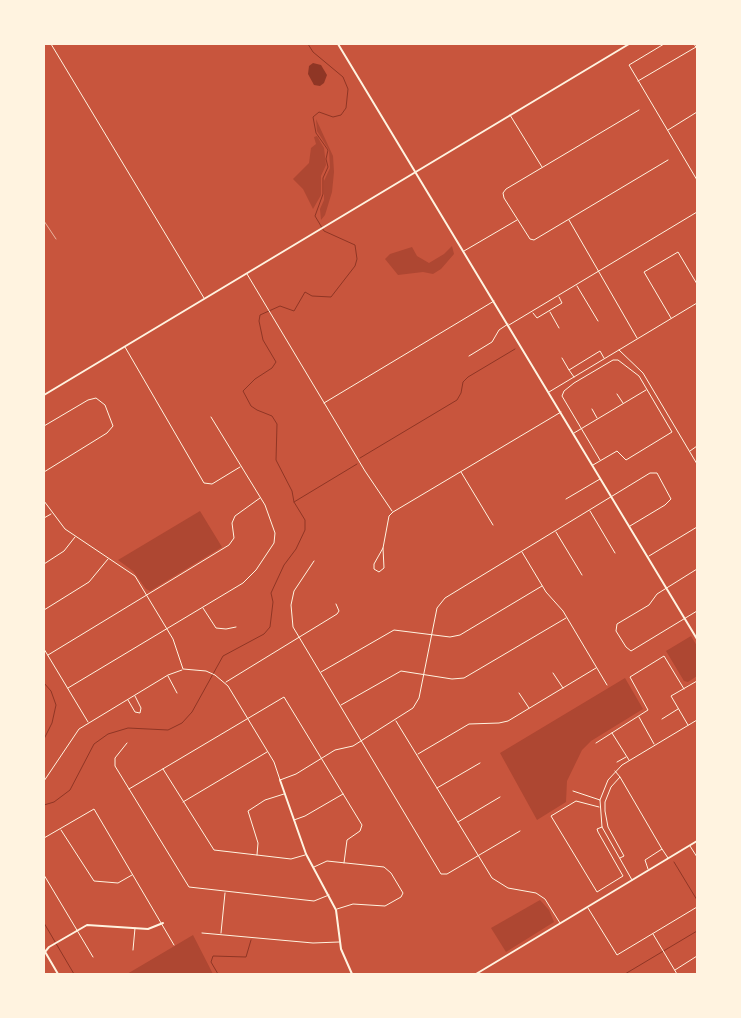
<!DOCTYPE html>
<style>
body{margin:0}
#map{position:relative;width:741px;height:1018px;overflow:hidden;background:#c8553d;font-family:Mulish,sans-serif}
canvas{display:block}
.frame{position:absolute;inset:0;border:45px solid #fff3e0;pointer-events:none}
</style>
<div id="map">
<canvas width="741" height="1018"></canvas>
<div class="frame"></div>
</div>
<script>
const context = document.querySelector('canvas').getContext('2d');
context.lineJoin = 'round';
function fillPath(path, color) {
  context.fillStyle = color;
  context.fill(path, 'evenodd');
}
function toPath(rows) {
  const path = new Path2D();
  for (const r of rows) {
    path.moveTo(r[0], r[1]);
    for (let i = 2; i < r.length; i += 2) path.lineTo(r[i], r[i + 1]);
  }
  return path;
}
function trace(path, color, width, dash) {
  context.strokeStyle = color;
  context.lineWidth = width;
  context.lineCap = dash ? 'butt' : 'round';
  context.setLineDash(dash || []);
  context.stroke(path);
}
fillPath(toPath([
 [316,119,333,156,334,172,332,192,325,215,321,220,320,209,324,200,324,181,330,168,329,150,317,131],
 [317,136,324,148,326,165,321,176,321,195,313,209,303,189,293,179,309,163,311,148,316,144,314,137],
 [452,246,454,254,441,269,433,274,423,272,398,275,385,259,390,254,412,247,417,256,429,263,444,254],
 [200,511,222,547,214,552,150,591,146,589,133,571,118,560],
 [691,636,697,646,697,676,688,682,684,681,666,651],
 [625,678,643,709,591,741,582,750,567,781,566,802,537,820,500,753],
 [540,900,549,910,554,922,506,952,491,928],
 [193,935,213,974,127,974,166,951]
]), '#ae4732');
fillPath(toPath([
 [313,63,321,65,327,75,324,83,320,86,314,85,308,74,309,66]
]), '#8f3625');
trace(toPath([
 [360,458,457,400,461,393,463,382,468,377,515,349],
 [294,502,357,464],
 [44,683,51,691,56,705,52,723,44,739],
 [44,805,54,802,70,790,94,744,108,734,128,728,168,730,182,723,192,712,223,656,264,634,270,627,273,602,271,593,284,565,296,549,305,530,305,520,294,502,292,491,276,460,277,424,272,416,257,410,251,406,243,391,255,379,272,368,276,362,263,340,259,321,260,315,280,306,294,311,305,292,312,296,331,297,355,266,357,259,355,245,324,231,315,216,323,194,323,178,328,167,326,159,328,150,316,133,313,117,319,112,333,117,341,115,346,108,348,89,343,77,313,52,308,44],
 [674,862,697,900],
 [44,923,74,974],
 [218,974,211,962,213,956,246,957,251,940],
 [625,974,697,931]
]), '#8f3625', 1);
trace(toPath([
 [51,44,204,298],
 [664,44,629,65,697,180],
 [694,44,697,49],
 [638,81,696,47],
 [639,110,506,189,503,193,504,198,530,239,534,240,668,160],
 [510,115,542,167],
 [668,130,697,112],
 [569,220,637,338],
 [464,251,517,220],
 [247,274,365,471,392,511],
 [577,286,598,321],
 [550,312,559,328],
 [533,313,537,318,562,303,559,297],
 [671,318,644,272,678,252,697,284],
 [509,325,697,212],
 [125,347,204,483,212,484,240,467],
 [619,350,643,373,697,464],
 [469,356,492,342,499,330,508,324],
 [562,358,569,370,600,351,604,358],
 [569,370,574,377],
 [549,392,697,303],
 [617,394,623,403],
 [324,403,494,301],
 [592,409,597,418],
 [44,426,88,400,96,398,105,405,113,426,107,433,44,472],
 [574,433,646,390],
 [690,451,697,446],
 [593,465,617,451,626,460,672,432,639,376,618,360,613,360,574,383,564,391,562,396,600,460],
 [461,472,493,525],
 [566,499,600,479],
 [44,501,65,529,135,576,173,639,183,669,206,671,215,675,228,686,274,762,280,780,296,774,335,750,353,746,413,708,419,698,437,608,445,598,650,473,657,473,671,499,665,505,630,526],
 [590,511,615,553],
 [44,518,51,514],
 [556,532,582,575],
 [383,548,384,568,379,572,374,569,374,564,383,548,389,516,393,512,561,412],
 [522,552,546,592,563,611,607,685],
 [649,556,697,527],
 [314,561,294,591,291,605,293,627,441,874,447,874,520,831],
 [44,564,64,551,75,537],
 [697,569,657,594,649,605,617,624,616,631,626,647,631,651,697,611],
 [203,608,216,628,226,629,236,627],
 [44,610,89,582,108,559],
 [44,649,88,722],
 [48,655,229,545,234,538,232,523,235,516,260,498],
 [321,672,394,630,450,637,460,635,542,586],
 [553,673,563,688],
 [168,676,177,693],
 [226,682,337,614,339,611,336,604],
 [68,688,243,583,256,570,274,543,275,533,265,505,211,417],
 [519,693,529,708],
 [128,700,135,712,140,713,141,708,135,696],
 [341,705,401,671,452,679,464,678,566,618],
 [639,717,654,744],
 [662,719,678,709],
 [396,721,492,878,508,888,536,893,545,899,560,923],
 [688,725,671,696,697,681],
 [612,733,629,760],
 [127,743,115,758,115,766,189,887,314,901,329,895],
 [596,743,648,710,630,677,664,656,684,689],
 [418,754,469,724,499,723,508,721,596,668],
 [617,762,626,757],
 [163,769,214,850,291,859,305,855],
 [615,771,620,777,611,787,605,802,605,811,608,827,624,856,620,858],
 [620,777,662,849],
 [44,781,79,729,168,675,182,670],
 [437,788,480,763],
 [129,789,284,697,362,825,360,831,347,840,344,863],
 [573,791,600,800,602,827,632,880],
 [600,800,608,780,622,765,697,720],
 [183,802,267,752],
 [599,807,576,801,551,816,597,892,623,876,598,832,597,829,602,827],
 [294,820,305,816,343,794],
 [458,822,500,797],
 [61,830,94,881,118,883,132,875],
 [44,838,94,809,174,945],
 [690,846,697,857],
 [257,855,258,843,248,811,265,800,284,794],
 [314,867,327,861,384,867,391,873,403,893,401,897,385,906,353,904,337,909],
 [648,869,645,860,662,849,668,858],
 [44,875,93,957],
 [588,908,617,955,697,907],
 [202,933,313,943,339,942],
 [221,933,225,893],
 [653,934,677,974],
 [133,950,135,928],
 [675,970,697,956]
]), '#fff3e0', 1);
trace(toPath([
 [280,780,306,854,336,910,341,949,352,974],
 [44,953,49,947,87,925,148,929,163,923]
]), '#fff3e0', 2);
trace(toPath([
 [338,44,697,639],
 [44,395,629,44],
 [44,950,58,974],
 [476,974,697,841]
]), '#fff3e0', 2);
trace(toPath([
 [44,221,56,239]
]), '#e9b49f', 1);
</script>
